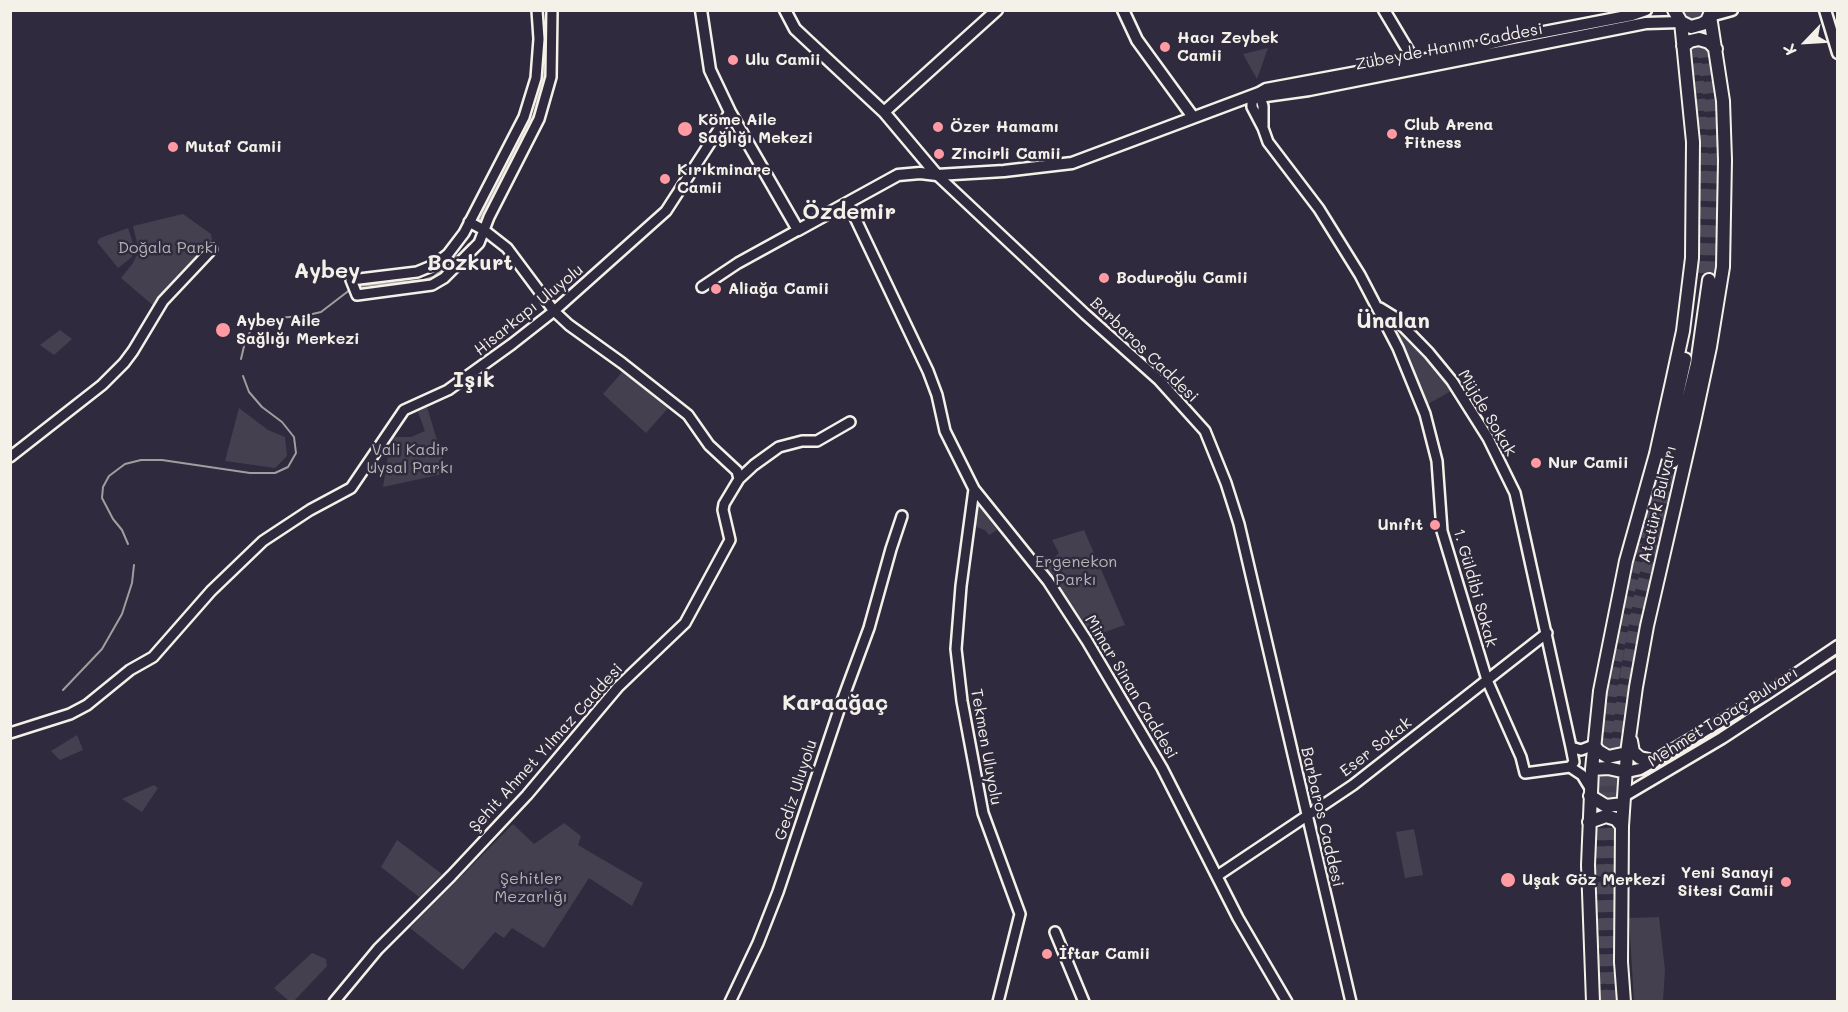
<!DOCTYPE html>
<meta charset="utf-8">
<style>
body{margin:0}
#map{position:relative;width:1848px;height:1012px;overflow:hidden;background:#2f2a3d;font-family:Mali,sans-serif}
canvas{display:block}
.frame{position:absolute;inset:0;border:12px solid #f4f1e8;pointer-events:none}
.north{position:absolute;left:1776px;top:12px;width:60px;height:60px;-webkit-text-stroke:4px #2f2a3d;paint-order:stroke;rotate:245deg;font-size:16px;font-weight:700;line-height:24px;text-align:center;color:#f4f1e8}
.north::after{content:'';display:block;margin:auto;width:21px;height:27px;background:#f4f1e8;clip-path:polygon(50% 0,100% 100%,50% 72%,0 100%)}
</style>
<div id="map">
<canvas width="1848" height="1012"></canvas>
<div class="frame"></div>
<div class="north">K</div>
</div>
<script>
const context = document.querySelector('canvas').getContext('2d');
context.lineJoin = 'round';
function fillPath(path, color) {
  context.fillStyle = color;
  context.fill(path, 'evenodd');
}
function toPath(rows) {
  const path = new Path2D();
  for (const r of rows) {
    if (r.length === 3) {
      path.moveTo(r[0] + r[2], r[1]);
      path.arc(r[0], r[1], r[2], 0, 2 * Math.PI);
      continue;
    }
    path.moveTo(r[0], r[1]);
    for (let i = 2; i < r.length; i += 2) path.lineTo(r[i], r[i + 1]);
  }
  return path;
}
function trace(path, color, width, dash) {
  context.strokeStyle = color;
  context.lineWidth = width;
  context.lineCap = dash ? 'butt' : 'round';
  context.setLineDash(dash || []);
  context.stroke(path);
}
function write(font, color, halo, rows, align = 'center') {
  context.font = font + ' Mali,sans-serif';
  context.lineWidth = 5;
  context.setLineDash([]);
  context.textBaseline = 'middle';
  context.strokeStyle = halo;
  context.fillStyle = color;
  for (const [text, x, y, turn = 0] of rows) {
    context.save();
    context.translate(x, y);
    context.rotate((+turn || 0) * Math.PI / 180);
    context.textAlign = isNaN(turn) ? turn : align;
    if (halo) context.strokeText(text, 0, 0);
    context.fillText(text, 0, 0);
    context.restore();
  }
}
fillPath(toPath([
 [1268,48,1257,79,1243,54],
 [183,214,211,234,212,240,155,307,121,278,133,263,139,251,133,226],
 [128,228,134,246,132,257,118,268,97,242,100,238],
 [1399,326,1453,390,1428,404,1393,330],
 [60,330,72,339,54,355,40,345],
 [624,370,670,406,646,433,603,394],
 [427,407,447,473,383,487,391,437,411,437,425,431,418,412],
 [239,408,268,430,285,437,287,456,275,468,225,461],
 [977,504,997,530,989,535,985,530,973,526],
 [1084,530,1125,625,1093,636,1044,567,1059,553,1052,540],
 [1837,652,1837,657,1728,730,1725,726],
 [1709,733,1712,738,1633,786,1632,774],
 [77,735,83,750,60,760,51,751],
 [1608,786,12],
 [154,785,158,788,142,812,122,799],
 [564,823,581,836,578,845,643,883,632,906,589,878,544,948,512,928,504,938,495,932,463,970,410,928,513,824,534,844],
 [1414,829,1423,875,1405,878,1396,832],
 [397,840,442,874,419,897,381,867],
 [1659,917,1665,970,1663,1001,1634,1001,1629,918],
 [312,953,326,959,327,966,294,1001,289,1001,274,988]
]), '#454050');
trace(toPath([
 [478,223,534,114,544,74,543,10],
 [359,286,424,280,433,277,452,262,469,244],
 [241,359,245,342,252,328,262,319,304,316,321,312,351,289],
 [128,544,122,530,113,519,102,498,103,487,109,476,125,464,141,460,162,460,250,473,275,473,288,467,296,453,294,437,282,422,262,407,249,392,243,376],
 [63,690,102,649,122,614,132,583,134,565]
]), '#a19ea0', 2);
trace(toPath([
 [1687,10,1695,53,1701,116,1703,198,1698,278],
 [1699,10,1710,108,1713,154,1709,280],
 [1603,1002,1600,976,1601,825,1605,745,1613,678,1628,595,1663,456],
 [1613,1002,1610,933,1610,890,1617,746,1624,687,1639,601,1673,461]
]), '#4d4857', 12, [12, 6]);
const tertiary = toPath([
 [537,10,539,39,536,78,524,117,464,233,448,254,434,265,417,272,351,280,357,295,432,285,444,278,479,243,489,217,539,119,551,77,552,10],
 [1259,93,1252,102,1252,107,1263,128,1268,142,1319,209,1360,275,1398,348,1425,414,1437,461,1442,531,1487,680,1521,757,1525,773,1570,767,1582,775,1590,788],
 [1259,93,1263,106,1263,126],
 [937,175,1085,314,1159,380,1205,431,1226,483,1239,524,1351,1002],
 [848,203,928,371,937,395,945,431,974,489,1048,581,1087,641,1162,768,1238,918,1287,1002],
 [469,222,484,230,507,248,554,311,569,325,622,363,688,415,709,445,737,471,739,479],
 [702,287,738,263,798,230],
 [1380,308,1393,316,1429,353,1452,381,1488,438,1515,493,1571,747,1574,762,1570,767],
 [10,457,102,385,124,363,133,351,163,301,212,249],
 [974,489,961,586,956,649,962,701,983,813,1020,914,998,1002],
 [10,733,70,714,87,705,130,670,153,657,211,591,263,541,310,510,351,488,404,410,448,390,512,344,554,311,666,211,730,112],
 [1571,747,1581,750,1594,745],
 [1217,876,1353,785,1547,633],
 [1055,932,1084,1002],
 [334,1002,378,949,451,876,527,795,618,687,685,623,730,540,723,510,724,504,739,479,754,465,779,447,802,441,817,441,850,422],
 [730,1002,758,943,778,892,842,701,869,628,891,549,902,516]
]);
const secondary = toPath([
 [701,10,710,70,730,112,798,230,898,175,920,173,937,175,1004,171,1072,163,1259,93,1266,96,1309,90,1646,23,1681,22],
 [785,10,795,29,884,112,937,175],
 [1123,10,1137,40,1193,117],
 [1384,10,1415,62],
 [1825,10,1838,53],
 [1710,16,1732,10],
 [1259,93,1266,89,1422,60,1518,37,1632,15,1646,10],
 [884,112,997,10],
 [1626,772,1640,769,1654,761,1765,695,1838,646],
 [1624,796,1722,738,1838,662]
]);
const trunk = toPath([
 [1674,10,1681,22,1691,27,1702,24,1707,21,1711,12],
 [1683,46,1690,41,1699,39,1709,42,1716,49],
 [1664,453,1685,359],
 [1673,461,1697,364,1709,280],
 [1631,741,1633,752,1640,758,1654,761],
 [1594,745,1598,751,1608,757,1627,753],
 [1592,769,1608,768,1626,772],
 [1590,796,1606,806,1623,804],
 [1589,822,1606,816,1616,819,1622,826],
 [1593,1002,1588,865,1592,769,1600,691,1626,561,1656,454,1672,382,1683,331,1692,258,1693,142,1681,22],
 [1624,1002,1621,962,1622,826,1627,753,1636,687,1647,626,1694,422,1710,347,1723,267,1725,160,1723,101,1710,16]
]);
trace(tertiary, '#f4f1e8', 14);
trace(secondary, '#f4f1e8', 15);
trace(trunk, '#f4f1e8', 16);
trace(tertiary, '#2f2a3d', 9);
trace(secondary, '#2f2a3d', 10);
trace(trunk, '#2f2a3d', 12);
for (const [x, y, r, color] of [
 [1165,47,6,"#ff9aa2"],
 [733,60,6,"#ff9aa2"],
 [938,127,6,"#ff9aa2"],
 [685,129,8,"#ff9aa2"],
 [1392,134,6,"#ff9aa2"],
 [173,147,6,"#ff9aa2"],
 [939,154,6,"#ff9aa2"],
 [665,179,6,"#ff9aa2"],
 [1104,278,6,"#ff9aa2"],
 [716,289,6,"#ff9aa2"],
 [223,330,8,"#ff9aa2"],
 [1536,463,6,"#ff9aa2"],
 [1435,525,6,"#ff9aa2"],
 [1508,880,8,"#ff9aa2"],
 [1786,882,6,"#ff9aa2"],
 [1047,954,6,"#ff9aa2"]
]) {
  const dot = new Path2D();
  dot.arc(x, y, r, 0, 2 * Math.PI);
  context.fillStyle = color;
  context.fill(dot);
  trace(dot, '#2f2a3d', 2);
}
write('bold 16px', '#f4f1e8', '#2f2a3d', [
 ["Hacı Zeybek",1177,38],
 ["Camii",1177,56],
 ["Ulu Camii",745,60],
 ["Köme Aile",698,120],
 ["Sağlığı Mekezi",698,138],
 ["Club Arena",1404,125],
 ["Fitness",1404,143],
 ["Özer Hamamı",950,127],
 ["Mutaf Camii",185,147],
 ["Zincirli Camii",951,154],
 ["Kırıkminare",677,170],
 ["Camii",677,188],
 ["Boduroğlu Camii",1116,278],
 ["Aliağa Camii",728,289],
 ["Aybey Aile",236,321],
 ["Sağlığı Merkezi",236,339],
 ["Nur Camii",1548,463],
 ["Unıfıt",1423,525,"right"],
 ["Yeni Sanayi",1774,873,"right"],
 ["Sitesi Camii",1774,891,"right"],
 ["Uşak Göz Merkezi",1522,880],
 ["İftar Camii",1059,954]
], 'left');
write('16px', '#f4f1e8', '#2f2a3d', [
 ["Zübeyde Hanım Caddesi",1449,47,-11],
 ["Hisarkapı Uluyolu",529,310,-39],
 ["Barbaros Caddesi",1144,350,44],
 ["Müjde Sokak",1487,413,59],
 ["Atatürk Bulvarı",1658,504,-77],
 ["1. Güldibi Sokak",1475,588,74],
 ["Mimar Sinan Caddesi",1131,687,59],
 ["Mehmet Topaç Bulvarı",1723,717,-32],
 ["Tekmen Uluyolu",986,747,80],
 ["Eser Sokak",1376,747,-38],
 ["Şehit Ahmet Yılmaz Caddesi",546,748,-48],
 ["Gediz Uluyolu",796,790,-72],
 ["Barbaros Caddesi",1322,817,77]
]);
write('16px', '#b7b3b3', '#2f2a3d', [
 ["Doğala Parkı",168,248],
 ["Vali Kadir",410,450],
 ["Uysal Parkı",410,468],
 ["Ergenekon",1076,562],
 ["Parkı",1076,580],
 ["Şehitler",531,879],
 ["Mezarlığı",531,897]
]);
write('bold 22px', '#f4f1e8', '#2f2a3d', [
 ["Özdemir",849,212],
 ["Bozkurt",470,263],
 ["Aybey",327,271],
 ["Ünalan",1393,321],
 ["Işık",474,380],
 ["Karaağaç",835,703]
]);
</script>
